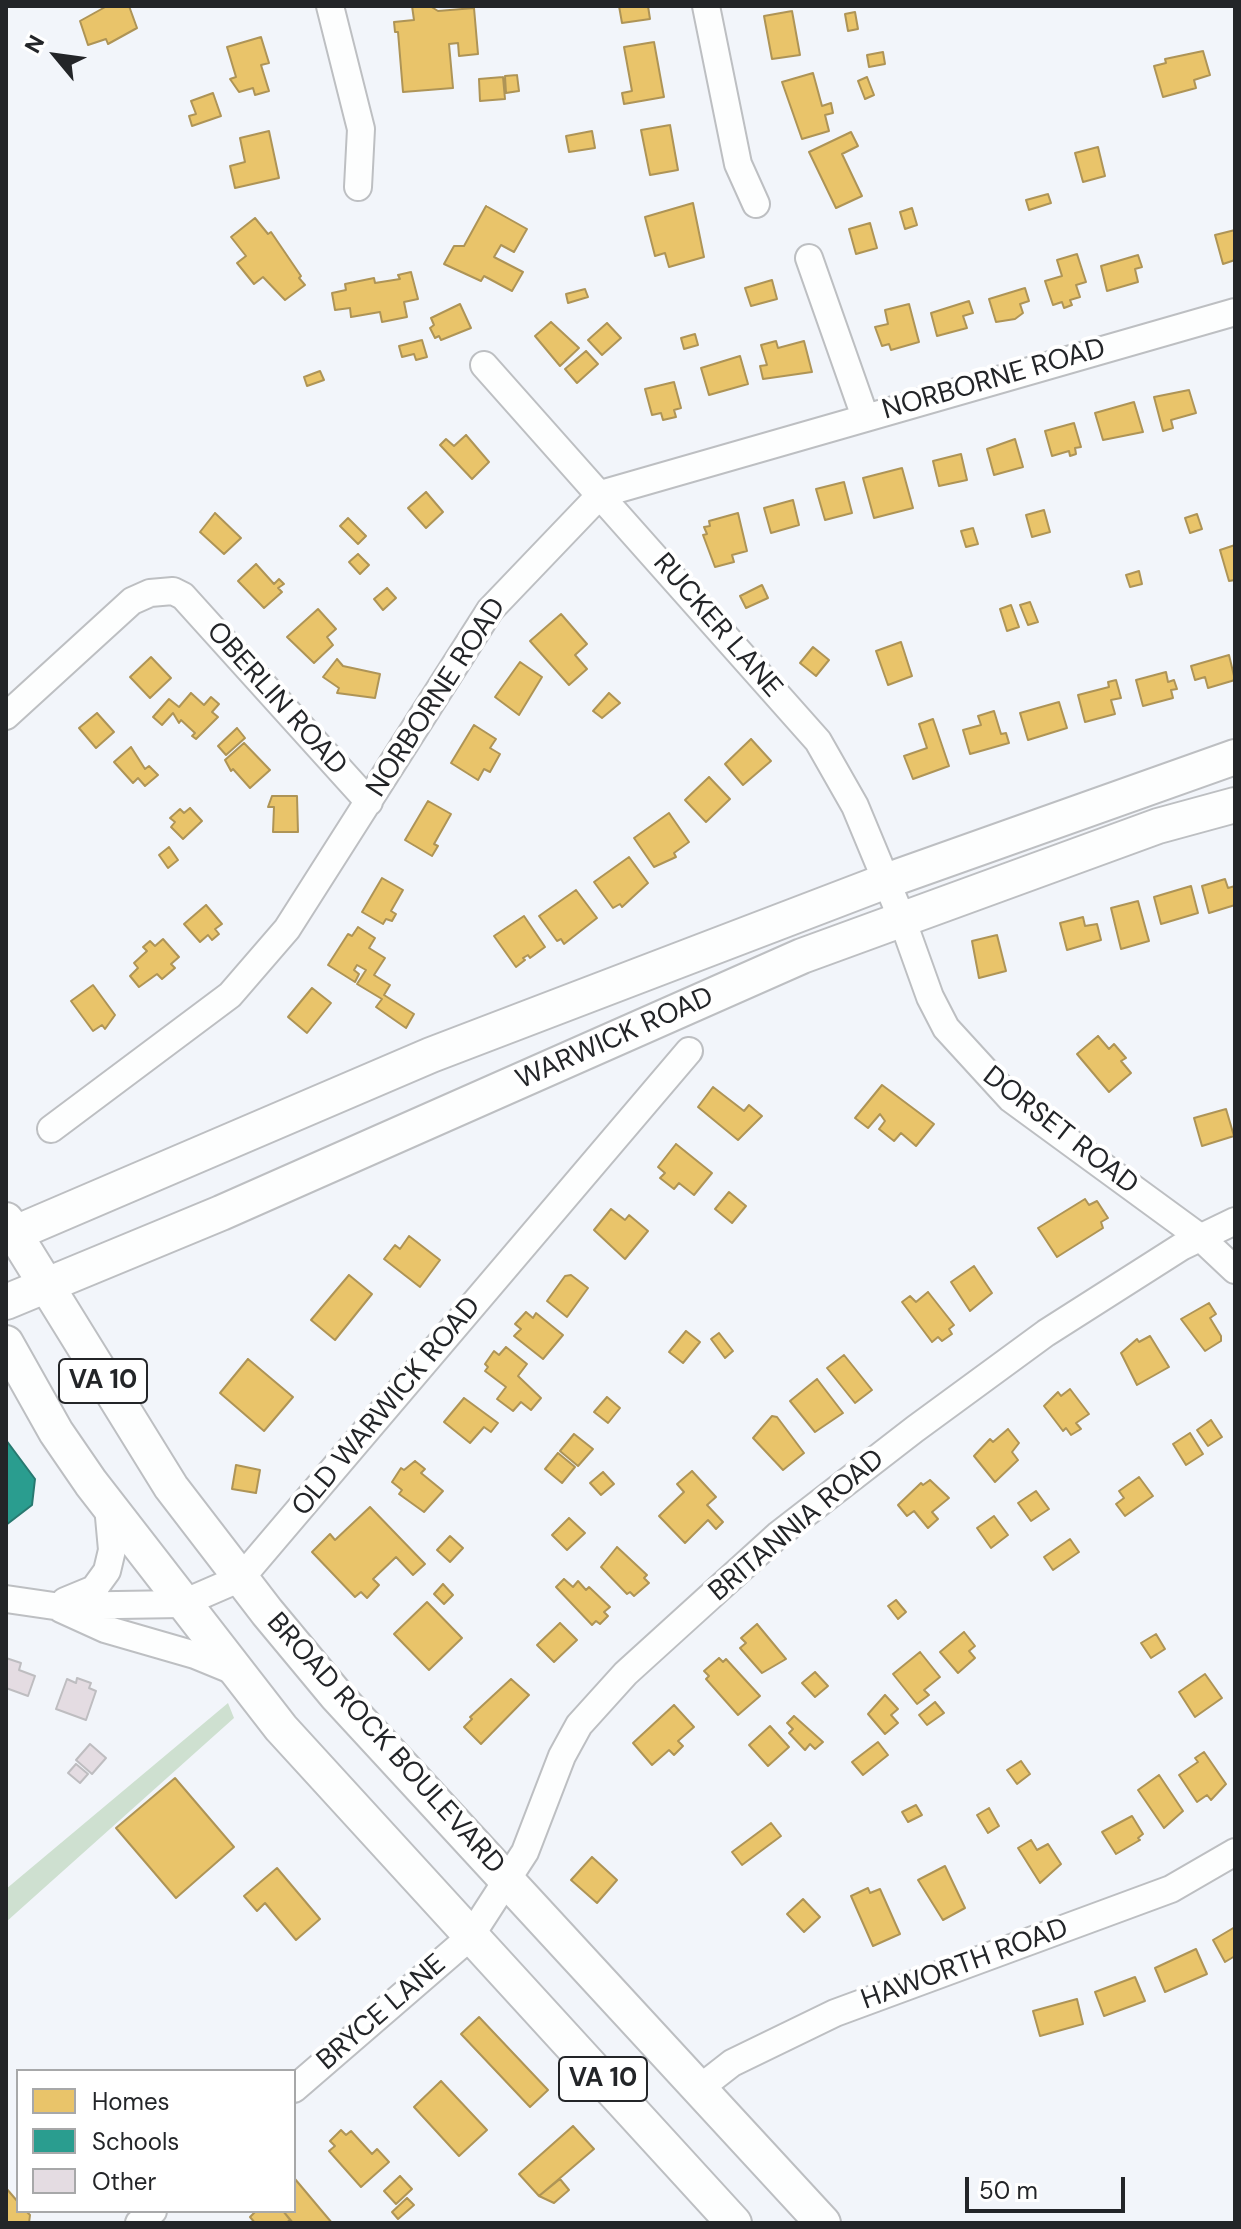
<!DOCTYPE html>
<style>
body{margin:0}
#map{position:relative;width:1241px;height:2229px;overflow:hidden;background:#f2f5fa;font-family:"DM Sans",sans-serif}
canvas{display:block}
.frame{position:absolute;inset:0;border:8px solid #232528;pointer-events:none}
.legend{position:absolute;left:16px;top:2069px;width:280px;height:144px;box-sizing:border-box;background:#fff;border:2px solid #a7a8a9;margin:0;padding:10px 14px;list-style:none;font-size:24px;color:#232528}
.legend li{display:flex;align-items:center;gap:16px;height:40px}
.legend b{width:40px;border:2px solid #a7a8a9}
.north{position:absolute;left:16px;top:16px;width:80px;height:80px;-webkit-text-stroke:6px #fff;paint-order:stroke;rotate:299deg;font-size:22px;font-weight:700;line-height:32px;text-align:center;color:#232528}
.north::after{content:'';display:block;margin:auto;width:28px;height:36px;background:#232528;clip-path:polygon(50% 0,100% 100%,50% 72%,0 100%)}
.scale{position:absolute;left:965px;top:2177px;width:160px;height:36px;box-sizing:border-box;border:4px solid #232528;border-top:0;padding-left:10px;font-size:24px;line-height:28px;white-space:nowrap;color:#232528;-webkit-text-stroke:6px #fff;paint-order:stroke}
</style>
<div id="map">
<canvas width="1241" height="2229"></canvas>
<div class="frame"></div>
<ul class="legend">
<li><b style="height:22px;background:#e9c46a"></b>Homes</li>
<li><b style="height:22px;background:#2a9d8f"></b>Schools</li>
<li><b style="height:22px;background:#e4dce2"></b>Other</li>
</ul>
<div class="north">N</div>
<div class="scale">50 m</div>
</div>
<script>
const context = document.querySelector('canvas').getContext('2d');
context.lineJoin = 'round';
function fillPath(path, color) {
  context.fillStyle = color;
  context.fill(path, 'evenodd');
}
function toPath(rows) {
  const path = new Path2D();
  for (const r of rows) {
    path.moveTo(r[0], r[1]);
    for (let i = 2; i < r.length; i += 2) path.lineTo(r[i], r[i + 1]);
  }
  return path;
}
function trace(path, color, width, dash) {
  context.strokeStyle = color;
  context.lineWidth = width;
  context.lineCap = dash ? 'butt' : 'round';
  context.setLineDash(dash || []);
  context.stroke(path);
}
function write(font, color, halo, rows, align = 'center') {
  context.font = font + ' "DM Sans",sans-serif';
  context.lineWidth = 8;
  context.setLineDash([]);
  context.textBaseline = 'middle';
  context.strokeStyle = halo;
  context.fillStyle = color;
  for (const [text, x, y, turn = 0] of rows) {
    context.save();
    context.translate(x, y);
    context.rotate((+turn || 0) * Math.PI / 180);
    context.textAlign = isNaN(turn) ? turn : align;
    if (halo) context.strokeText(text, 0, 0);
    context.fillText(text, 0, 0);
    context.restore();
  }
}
fillPath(toPath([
 [228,1703,234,1718,6,1922,6,1889]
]), '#cee0d0');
const homes = toPath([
 [107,6,129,6,137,28,108,44,106,39,88,45,80,21,107,6],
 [412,6,430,6,438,11,474,8,478,54,459,56,458,43,449,44,453,88,403,92,398,32,395,32,394,22,414,20,412,6],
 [619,6,648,6,650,19,622,23,619,6],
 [792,11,800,55,772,59,764,16,792,11],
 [855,12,858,29,848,31,845,14,855,12],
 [261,37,269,63,261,65,269,91,255,95,253,88,239,92,230,79,236,77,227,47,261,37],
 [654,42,664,97,624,104,622,93,632,91,624,47,654,42],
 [1203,51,1210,75,1194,80,1196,88,1163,97,1154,66,1166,63,1165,59,1203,51],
 [883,52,885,64,869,67,867,55,883,52],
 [813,73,822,106,831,103,833,113,825,115,829,131,802,139,782,82,813,73],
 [517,75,519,91,506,93,505,76,517,75],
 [503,77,505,99,480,101,479,79,503,77],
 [867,77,874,95,865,99,858,81,867,77],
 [213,93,221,116,192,126,189,116,196,114,191,101,213,93],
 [670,125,678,170,650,175,641,130,670,125],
 [269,131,279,178,235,188,230,166,245,162,240,138,269,131],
 [592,131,595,148,569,152,566,136,592,131],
 [851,132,858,146,842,154,862,196,836,208,809,152,851,132],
 [1098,147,1105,176,1083,182,1075,153,1098,147],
 [1048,194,1051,203,1029,210,1026,200,1048,194],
 [693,203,704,257,669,267,665,253,655,256,645,217,693,203],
 [486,206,527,229,514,252,501,245,494,257,523,272,512,291,484,276,481,281,444,264,454,246,464,246,486,206],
 [912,208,917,225,905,229,900,212,912,208],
 [255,218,268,234,271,232,301,276,299,278,305,285,285,300,263,277,254,284,237,263,246,256,231,237,255,218],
 [870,223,877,248,856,254,849,229,870,223],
 [1235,230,1235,260,1223,264,1215,235,1235,230],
 [1077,254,1086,282,1076,285,1080,297,1070,300,1072,305,1064,308,1062,302,1053,305,1045,281,1062,276,1057,260,1077,254],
 [1138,255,1142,267,1135,269,1138,282,1107,291,1101,266,1138,255],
 [411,272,418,299,404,302,407,317,382,322,380,312,351,317,350,308,335,310,332,293,346,290,345,284,374,278,375,283,400,279,398,275,411,272],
 [772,280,777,299,751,306,745,288,772,280],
 [1025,288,1029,301,1020,304,1023,313,1015,319,996,322,989,299,1025,288],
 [585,289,588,297,568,303,566,294,585,289],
 [969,301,973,313,963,316,967,328,937,336,931,313,969,301],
 [460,304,471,328,441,340,439,336,435,338,430,328,434,325,431,318,460,304],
 [909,304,919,342,891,350,889,344,882,346,875,327,888,324,885,310,909,304],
 [551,322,579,348,560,366,535,336,551,322],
 [607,323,621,338,602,355,588,340,607,323],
 [695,334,698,345,684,349,681,338,695,334],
 [422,340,427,357,416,360,414,354,402,357,399,346,422,340],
 [776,341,778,348,804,341,812,372,763,379,760,366,767,365,761,345,776,341],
 [586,351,598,364,577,383,565,369,586,351],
 [740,356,748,384,709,395,701,368,740,356],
 [320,371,324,380,307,386,304,377,320,371],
 [674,382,681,408,674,410,676,417,663,420,661,413,652,415,645,389,674,382],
 [1189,390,1196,413,1171,420,1173,428,1163,431,1154,397,1189,390],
 [1134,402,1143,432,1103,440,1095,413,1134,402],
 [1074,423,1081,447,1075,448,1076,454,1070,456,1069,451,1052,456,1045,431,1074,423],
 [466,435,489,462,472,479,440,445,446,439,454,446,466,435],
 [1015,439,1023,467,994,475,987,449,1015,439],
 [961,454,967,480,939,486,933,461,961,454],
 [902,468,913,508,874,518,863,478,902,468],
 [844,482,852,513,825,520,816,489,844,482],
 [426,492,443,512,426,528,408,508,426,492],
 [793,500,799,525,771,533,764,508,793,500],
 [1044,510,1050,532,1032,537,1026,515,1044,510],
 [215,513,241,538,224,554,200,532,215,513],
 [738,513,747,551,732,555,734,562,715,567,703,535,707,534,704,527,710,526,709,521,738,513],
 [1197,514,1202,529,1190,533,1185,518,1197,514],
 [348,518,366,536,358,544,340,526,348,518],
 [973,528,978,544,966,547,961,531,973,528],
 [1235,545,1235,580,1229,581,1220,550,1235,545],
 [358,554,369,565,360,574,349,562,358,554],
 [256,564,274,584,279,579,284,584,278,588,282,592,264,608,238,581,256,564],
 [1139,571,1142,584,1130,587,1126,575,1139,571],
 [762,585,768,598,746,608,740,596,762,585],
 [387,588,396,598,383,610,374,599,387,588],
 [1030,602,1038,622,1028,625,1020,605,1030,602],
 [1011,605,1019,627,1007,631,1000,609,1011,605],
 [318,609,336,629,327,637,333,645,314,663,287,637,318,609],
 [561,614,587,644,575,655,587,669,569,685,530,641,561,614],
 [901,642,912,676,888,685,876,651,901,642],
 [813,647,829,660,816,676,800,663,813,647],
 [1229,655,1235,680,1208,688,1205,677,1195,680,1191,666,1229,655],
 [151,657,171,678,150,698,130,677,151,657],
 [337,659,343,666,380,674,375,698,337,693,339,688,323,677,337,659],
 [520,662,542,677,519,715,495,697,520,662],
 [1166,672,1168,682,1174,680,1177,689,1171,690,1173,698,1143,706,1136,680,1166,672],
 [1116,680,1121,698,1111,700,1115,714,1085,722,1078,695,1109,687,1108,682,1116,680],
 [191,693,204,705,211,697,219,704,212,712,218,717,196,739,192,736,195,733,181,720,179,723,173,713,162,725,153,717,169,699,179,707,191,693],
 [609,693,620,703,602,718,593,711,609,693],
 [1059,702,1067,728,1028,740,1020,713,1059,702],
 [994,711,1001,734,1006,733,1009,743,970,754,963,730,981,725,978,716,994,711],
 [97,713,114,732,96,748,79,728,97,713],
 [933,719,949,766,913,779,904,756,927,748,919,724,933,719],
 [474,725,496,739,490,748,500,754,490,772,484,769,478,780,451,763,474,725],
 [237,728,245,738,226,755,218,746,237,728],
 [751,739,771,761,743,785,725,764,751,739],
 [244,743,270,770,250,788,233,769,231,771,225,760,244,743],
 [131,747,145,769,149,766,158,775,145,786,138,778,133,783,114,762,131,747],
 [709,777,730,799,706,822,685,800,709,777],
 [272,796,297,796,298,832,273,832,274,807,268,807,272,796],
 [428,801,451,814,434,844,438,846,432,856,405,840,428,801],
 [190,808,202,821,183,839,171,827,175,822,170,818,180,809,184,813,190,808],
 [669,813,689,842,674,853,676,857,654,867,634,838,669,813],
 [169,847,178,860,168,868,159,855,169,847],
 [629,857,648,883,622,907,620,904,613,908,594,882,629,857],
 [382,878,403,890,391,911,396,914,392,921,386,919,383,924,362,912,382,878],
 [1225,879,1228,888,1235,886,1235,905,1209,913,1202,886,1225,879],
 [1191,886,1198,913,1161,924,1154,897,1191,886],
 [576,890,597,918,564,944,561,939,557,941,539,916,576,890],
 [1138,901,1149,941,1121,949,1111,908,1138,901],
 [206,905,222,924,215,929,219,934,212,940,208,935,200,942,184,924,206,905],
 [524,916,545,947,530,958,528,955,523,958,525,960,516,967,494,936,524,916],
 [1083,917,1085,926,1097,924,1101,940,1067,950,1060,923,1083,917],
 [358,927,375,938,369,948,385,958,374,975,390,985,384,995,414,1014,406,1028,376,1007,382,999,357,984,366,970,357,965,354,970,359,974,355,982,328,965,348,934,352,936,358,927],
 [997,935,1006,971,979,978,972,941,997,935],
 [163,939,179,957,171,964,175,968,162,979,157,974,139,987,130,976,138,968,134,963,147,951,143,947,150,941,155,946,163,939],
 [93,985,115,1015,105,1029,102,1025,93,1031,71,1001,93,985],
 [312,988,331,1003,307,1033,288,1017,312,988],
 [1098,1036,1109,1049,1114,1044,1126,1058,1121,1061,1131,1073,1109,1092,1077,1054,1098,1036],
 [882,1085,934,1124,916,1146,901,1133,894,1141,879,1129,885,1121,880,1114,868,1128,855,1118,882,1085],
 [713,1087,744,1111,749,1105,762,1116,738,1140,698,1107,713,1087],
 [1226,1109,1234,1136,1202,1146,1194,1118,1226,1109],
 [676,1144,712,1173,694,1195,679,1183,674,1189,660,1178,665,1173,658,1167,676,1144],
 [729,1192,746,1206,732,1223,715,1209,729,1192],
 [1085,1199,1089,1205,1097,1201,1108,1218,1101,1222,1103,1228,1057,1257,1038,1228,1085,1199],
 [611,1209,625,1220,629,1215,648,1231,625,1259,594,1230,611,1209],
 [409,1236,440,1260,420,1287,384,1259,395,1245,400,1249,409,1236],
 [974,1266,992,1293,970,1311,951,1282,974,1266],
 [349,1275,372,1294,335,1340,311,1320,349,1275],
 [571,1275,588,1288,567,1317,547,1301,565,1276,571,1275],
 [928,1292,954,1325,949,1329,952,1334,942,1341,938,1337,932,1342,902,1302,910,1296,916,1302,928,1292],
 [1209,1303,1216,1314,1210,1318,1221,1336,1221,1341,1205,1351,1181,1319,1209,1303],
 [526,1312,533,1318,536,1313,563,1335,543,1359,514,1336,521,1329,515,1324,526,1312],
 [686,1331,700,1342,683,1363,669,1352,686,1331],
 [719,1333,733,1351,725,1358,711,1339,719,1333],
 [1150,1336,1169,1367,1137,1385,1121,1353,1137,1339,1139,1342,1150,1336],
 [506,1347,527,1364,518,1376,541,1398,531,1410,521,1402,513,1411,497,1399,506,1387,485,1371,488,1367,485,1364,494,1351,499,1355,506,1347],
 [844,1355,872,1390,855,1403,827,1368,844,1355],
 [248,1359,293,1397,264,1431,220,1393,248,1359],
 [817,1379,843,1413,815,1432,790,1401,817,1379],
 [1070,1389,1089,1414,1076,1423,1081,1429,1071,1435,1066,1428,1063,1431,1044,1406,1058,1392,1061,1396,1070,1389],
 [607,1397,620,1408,608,1423,594,1412,607,1397],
 [464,1398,498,1423,491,1432,484,1427,470,1443,444,1422,464,1398],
 [772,1416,777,1417,804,1453,783,1470,753,1438,772,1416],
 [1211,1420,1222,1437,1208,1446,1197,1430,1211,1420],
 [1008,1429,1019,1443,1012,1452,1018,1460,995,1482,974,1456,990,1439,993,1442,1008,1429],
 [1190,1433,1203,1454,1186,1465,1173,1444,1190,1433],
 [574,1434,593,1449,578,1466,560,1451,574,1434],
 [558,1453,575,1467,562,1483,545,1469,558,1453],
 [415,1461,425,1469,421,1473,443,1491,424,1512,399,1494,402,1490,392,1482,401,1468,404,1470,415,1461],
 [236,1465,260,1470,256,1493,232,1489,236,1465],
 [692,1471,716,1497,707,1505,723,1522,716,1529,708,1520,685,1543,659,1516,684,1492,677,1484,692,1471],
 [603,1472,614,1484,601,1495,590,1483,603,1472],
 [1139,1477,1153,1496,1125,1516,1116,1504,1124,1498,1119,1491,1139,1477],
 [930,1480,949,1498,932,1512,938,1519,928,1528,914,1511,907,1516,898,1505,921,1483,923,1485,930,1480],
 [1036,1491,1049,1509,1031,1521,1018,1503,1036,1491],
 [370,1507,425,1564,413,1575,396,1557,373,1579,379,1585,367,1598,361,1592,355,1597,312,1552,330,1534,335,1540,370,1507],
 [994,1516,1008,1535,991,1548,977,1528,994,1516],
 [569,1518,585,1533,567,1550,552,1535,569,1518],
 [450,1536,463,1548,450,1562,437,1550,450,1536],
 [1070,1539,1079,1552,1053,1570,1044,1557,1070,1539],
 [617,1547,647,1575,644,1578,649,1583,634,1596,630,1592,627,1594,601,1567,617,1547],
 [564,1579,573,1587,578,1581,586,1590,589,1587,610,1607,604,1612,608,1616,600,1624,596,1621,592,1625,556,1587,564,1579],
 [443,1584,453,1595,444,1604,434,1594,443,1584],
 [896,1600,906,1612,898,1619,888,1606,896,1600],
 [427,1602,462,1638,429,1670,394,1634,427,1602],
 [560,1623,577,1640,554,1662,537,1645,560,1623],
 [757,1624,786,1659,762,1673,740,1648,746,1643,741,1638,757,1624],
 [964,1632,975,1646,969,1651,975,1658,958,1673,940,1652,964,1632],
 [1156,1634,1165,1649,1151,1658,1141,1643,1156,1634],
 [920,1652,940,1677,924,1690,929,1695,917,1704,893,1674,920,1652],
 [719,1658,723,1662,726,1659,760,1696,738,1715,706,1679,709,1676,704,1671,719,1658],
 [815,1672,828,1686,815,1697,802,1683,815,1672],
 [1205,1674,1222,1698,1195,1717,1179,1692,1205,1674],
 [511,1679,529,1695,481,1744,464,1727,472,1719,470,1717,511,1679],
 [885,1695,898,1709,891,1715,898,1723,885,1734,868,1714,885,1695],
 [935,1702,944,1713,927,1725,919,1715,935,1702],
 [674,1705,694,1727,678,1741,683,1746,674,1755,669,1750,652,1765,633,1743,674,1705],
 [794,1716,823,1742,815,1749,810,1744,805,1750,789,1733,793,1729,787,1723,794,1716],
 [770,1726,789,1747,768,1766,749,1745,770,1726],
 [878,1742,888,1755,863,1775,852,1762,878,1742],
 [1204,1752,1226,1784,1211,1800,1207,1795,1197,1802,1179,1775,1198,1762,1195,1758,1204,1752],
 [1021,1761,1030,1774,1017,1784,1007,1770,1021,1761],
 [1159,1775,1183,1811,1164,1828,1138,1790,1159,1775],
 [175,1778,234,1847,176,1898,116,1828,175,1778],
 [916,1805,922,1815,908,1822,902,1812,916,1805],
 [989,1808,999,1826,988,1833,977,1815,989,1808],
 [1132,1816,1143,1834,1138,1838,1140,1840,1116,1854,1102,1832,1132,1816],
 [771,1823,781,1836,742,1865,732,1852,771,1823],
 [1031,1840,1037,1850,1048,1844,1061,1864,1040,1883,1018,1848,1031,1840],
 [592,1857,617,1880,597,1903,571,1880,592,1857],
 [945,1866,965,1908,943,1920,918,1880,945,1866],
 [277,1868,320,1919,296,1940,265,1903,257,1911,244,1896,277,1868],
 [868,1888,870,1893,880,1889,900,1934,873,1946,851,1896,868,1888],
 [803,1899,820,1917,804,1932,787,1914,803,1899],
 [1235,1927,1235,1956,1225,1962,1213,1940,1235,1927],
 [1196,1949,1207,1974,1165,1992,1155,1968,1196,1949],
 [1135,1977,1145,2001,1104,2016,1095,1992,1135,1977],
 [1077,1999,1083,2024,1040,2036,1033,2011,1077,1999],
 [479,2017,548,2090,530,2107,461,2034,479,2017],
 [441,2081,487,2130,459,2156,414,2107,441,2081],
 [573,2126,594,2149,539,2196,519,2174,573,2126],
 [341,2130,346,2135,351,2131,372,2154,377,2149,389,2162,361,2187,329,2151,335,2146,330,2141,341,2130],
 [400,2176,412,2189,396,2204,384,2191,400,2176],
 [295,2179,332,2223,293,2223,283,2211,294,2211,295,2179],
 [560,2179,569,2190,554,2203,539,2196,560,2179],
 [6,2188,18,2202,18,2211,26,2211,30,2215,29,2223,6,2223,6,2188],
 [407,2198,414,2205,398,2219,392,2212,407,2198],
 [256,2211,283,2211,290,2220,286,2223,255,2223,250,2217,256,2211]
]);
fillPath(homes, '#e9c46a');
trace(homes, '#ae9456', 2);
const schools = toPath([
 [6,1440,35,1479,32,1505,6,1525,6,1440]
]);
fillPath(schools, '#2a9d8f');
trace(schools, '#287970', 2);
const building = toPath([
 [6,1658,21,1663,19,1670,35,1676,28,1696,6,1688,6,1658],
 [77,1678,91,1683,89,1688,96,1691,86,1720,56,1709,67,1679,76,1683,77,1678],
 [90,1744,106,1758,92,1774,76,1760,90,1744],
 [76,1764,88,1774,80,1783,68,1773,76,1764]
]);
fillPath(building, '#e4dce2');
trace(building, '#bebdc0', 2);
const minor = toPath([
 [330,6,361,129,358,187],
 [706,6,738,164,756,204],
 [809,258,865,417],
 [484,365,818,741,855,806,902,919,930,997,946,1028,1011,1099,1201,1238,1235,1270],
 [6,716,132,601,150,593,173,591,183,596,369,802],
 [51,1129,230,995,287,929,490,610,601,494,1235,312],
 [6,1599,54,1606,181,1604,241,1578,689,1051],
 [65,1601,94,1589,107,1571,112,1550,108,1506],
 [61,1609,105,1629,195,1655,234,1671],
 [700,2088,732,2063,835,2013,1171,1889,1235,1852],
 [294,2089,470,1937,525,1852,562,1756,579,1725,626,1673,778,1535,915,1429,1046,1333,1181,1247,1235,1221],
 [139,2223,153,2211]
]);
const major = toPath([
 [6,1220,171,1487,267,1612,336,1695,823,2223],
 [6,1237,431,1055,886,881,1235,757],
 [6,1302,221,1213,802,956,1158,826,1235,805],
 [6,1343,56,1432,91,1483,281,1728,734,2223]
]);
trace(minor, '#bdbfc2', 30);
trace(major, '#bdbfc2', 38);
trace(minor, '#fdfefe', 26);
trace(major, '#fdfefe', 34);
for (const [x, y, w] of [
 [103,1381,88],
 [603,2079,88]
]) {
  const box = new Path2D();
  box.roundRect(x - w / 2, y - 22, w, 44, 6);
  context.fillStyle = '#fff';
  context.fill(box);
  trace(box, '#232528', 2);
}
write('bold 26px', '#232528', null, [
 ["VA 10",103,1381],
 ["VA 10",603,2079]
]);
write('28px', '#232528', '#fff', [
 ["NORBORNE ROAD",994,380,-16],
 ["RUCKER LANE",717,626,49],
 ["NORBORNE ROAD",437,698,-57],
 ["OBERLIN ROAD",276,699,48],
 ["WARWICK ROAD",615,1039,-24],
 ["DORSET ROAD",1060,1131,38],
 ["OLD WARWICK ROAD",387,1407,-50],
 ["BRITANNIA ROAD",797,1526,-40],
 ["BROAD ROCK BOULEVARD",385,1744,48],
 ["HAWORTH ROAD",965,1965,-20],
 ["BRYCE LANE",382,2013,-41]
]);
</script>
